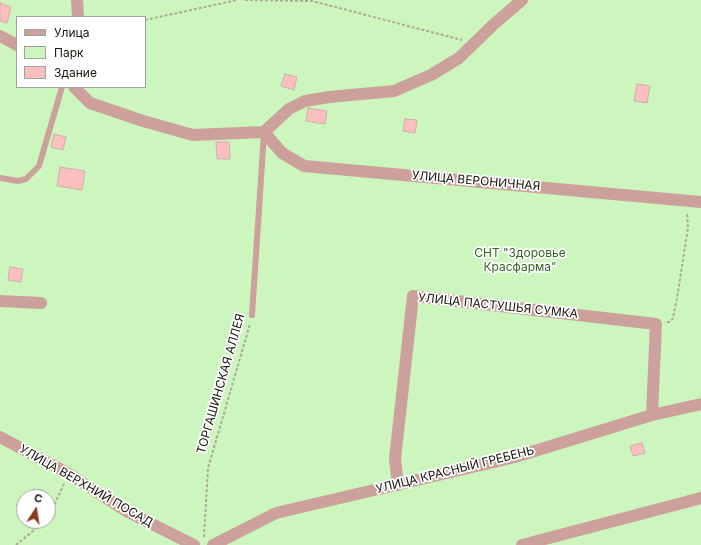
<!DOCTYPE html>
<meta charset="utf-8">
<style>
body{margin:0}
#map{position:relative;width:701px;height:545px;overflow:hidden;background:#fff8e3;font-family:Inter,sans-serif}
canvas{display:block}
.legend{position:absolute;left:16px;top:16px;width:130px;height:72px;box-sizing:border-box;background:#fff;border:1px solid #a2a19d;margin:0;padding:5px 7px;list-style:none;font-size:12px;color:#17140b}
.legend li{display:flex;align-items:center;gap:8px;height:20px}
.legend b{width:20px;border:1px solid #a2a19d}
.north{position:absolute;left:16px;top:489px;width:40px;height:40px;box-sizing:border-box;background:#fff;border:1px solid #a2a19d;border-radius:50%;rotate:12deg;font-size:11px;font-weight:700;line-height:16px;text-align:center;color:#17140b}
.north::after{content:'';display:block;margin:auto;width:14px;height:18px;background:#87401e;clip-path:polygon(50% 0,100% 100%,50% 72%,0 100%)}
</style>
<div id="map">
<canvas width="701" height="545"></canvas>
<ul class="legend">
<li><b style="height:5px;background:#cca19b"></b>Улица</li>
<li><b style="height:11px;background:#ccf6be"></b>Парк</li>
<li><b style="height:11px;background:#fbc0be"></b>Здание</li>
</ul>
<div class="north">С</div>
</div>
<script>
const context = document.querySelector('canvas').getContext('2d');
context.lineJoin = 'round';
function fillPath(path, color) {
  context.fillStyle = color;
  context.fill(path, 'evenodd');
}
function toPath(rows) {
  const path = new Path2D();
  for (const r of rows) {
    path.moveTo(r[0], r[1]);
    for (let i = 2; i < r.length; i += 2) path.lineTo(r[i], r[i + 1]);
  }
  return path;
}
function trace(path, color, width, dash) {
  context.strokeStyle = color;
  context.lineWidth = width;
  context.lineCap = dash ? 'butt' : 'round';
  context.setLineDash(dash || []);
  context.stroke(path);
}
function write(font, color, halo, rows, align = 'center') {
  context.font = font + ' Inter,sans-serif';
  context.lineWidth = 3.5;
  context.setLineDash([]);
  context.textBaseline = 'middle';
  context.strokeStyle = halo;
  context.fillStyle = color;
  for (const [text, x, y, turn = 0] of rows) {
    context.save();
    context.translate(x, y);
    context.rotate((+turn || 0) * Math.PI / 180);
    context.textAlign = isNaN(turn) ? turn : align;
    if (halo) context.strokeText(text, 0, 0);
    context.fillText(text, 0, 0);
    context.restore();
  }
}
fillPath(toPath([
 [0,0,701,0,701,545,0,545],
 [17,17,145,17,145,87,17,87],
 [24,497,48,497,48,521,24,521]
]), '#ccf6be');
const building = toPath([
 [0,3,11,7,7,23,0,21,0,3],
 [285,74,297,77,294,90,281,86,285,74],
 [637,84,650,86,647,103,634,101,637,84],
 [308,108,327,111,325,124,306,121,308,108],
 [405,119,417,120,415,133,403,131,405,119],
 [54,134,66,137,63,150,51,147,54,134],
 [216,142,229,142,230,159,217,159,216,142],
 [60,167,85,171,82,190,57,186,60,167],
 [10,267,23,269,21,282,8,280,10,267],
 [642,443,645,453,633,456,630,446,642,443]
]);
fillPath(building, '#fbc0be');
trace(building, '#ceafae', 1);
trace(toPath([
 [245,0,312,1,462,40],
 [145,20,237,0],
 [667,322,670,322,673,318,677,298,688,228,687,212],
 [48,518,64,484],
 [204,537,208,468,250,324],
 [16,545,45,521]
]), '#afa998', 2, [3, 2]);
trace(toPath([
 [0,178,18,181,26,179,39,166,62,87],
 [252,315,264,133]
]), '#cca19b', 6);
trace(toPath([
 [77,0,78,17],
 [0,36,17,45],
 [74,87,90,103,143,121,193,135,264,132,289,109,305,101,329,97,394,91,431,75,459,58,493,25,522,0],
 [264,132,282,153,304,166,701,202],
 [0,301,41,303],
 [0,437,69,474,128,512,194,545],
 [398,485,395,459,413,296,656,324,652,415],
 [213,545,276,513,515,457,652,415,701,404],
 [522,545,701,498]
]), '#cca19b', 12);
write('12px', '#17140b', '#fff', [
 ["УЛИЦА ВЕРОНИЧНАЯ",476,181,5],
 ["УЛИЦА ПАСТУШЬЯ СУМКА",498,306,6],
 ["ТОРГАШИНСКАЯ АЛЛЕЯ",221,384,-74],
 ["УЛИЦА КРАСНЫЙ ГРЕБЕНЬ",455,470,-14],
 ["УЛИЦА ВЕРХНИЙ ПОСАД",86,486,30]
]);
write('12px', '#33651e', '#fff', [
 ["СНТ \"Здоровье",520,253],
 ["Красфарма\"",520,267]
]);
</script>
